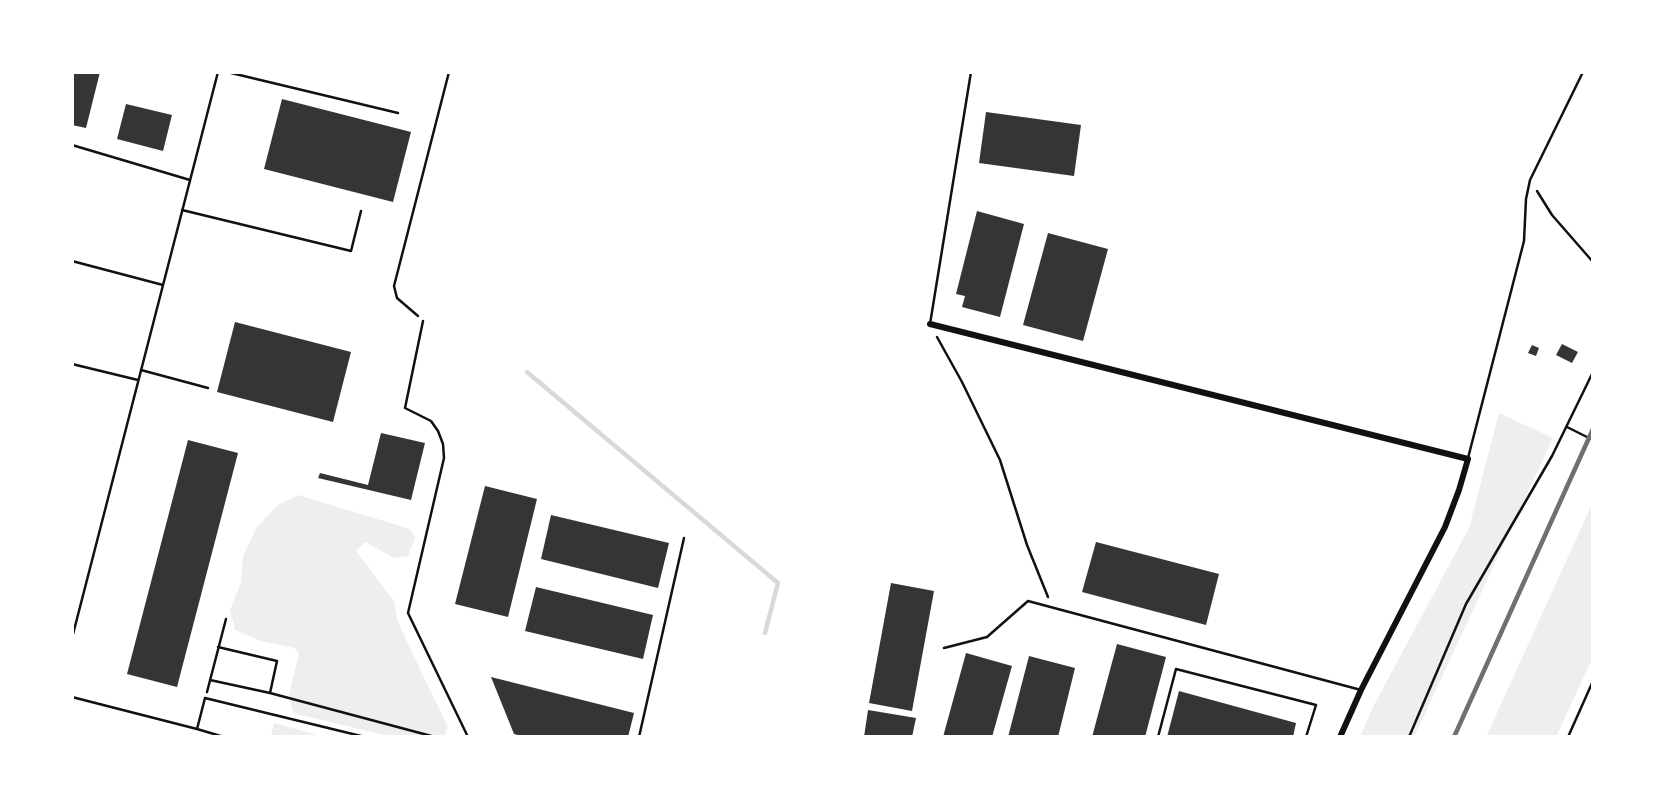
<!DOCTYPE html>
<style>
body{margin:0}
#map{position:relative;width:1665px;height:809px;overflow:hidden;background:#fff;font-family:"Times New Roman",serif}
canvas{display:block}
.frame{position:absolute;inset:0;border:74px solid #fff;pointer-events:none}
</style>
<div id="map">
<canvas width="1665" height="809"></canvas>
<div class="frame"></div>
</div>
<script>
const context = document.querySelector('canvas').getContext('2d');
context.lineJoin = 'round';
function fillPath(path, color) {
  context.fillStyle = color;
  context.fill(path, 'evenodd');
}
function toPath(rows) {
  const path = new Path2D();
  for (const r of rows) {
    path.moveTo(r[0], r[1]);
    for (let i = 2; i < r.length; i += 2) path.lineTo(r[i], r[i + 1]);
  }
  return path;
}
function trace(path, color, width, dash) {
  context.strokeStyle = color;
  context.lineWidth = width;
  context.lineCap = dash ? 'butt' : 'round';
  context.setLineDash(dash || []);
  context.stroke(path);
}
fillPath(toPath([
 [1499,413,1553,438,1414,737,1360,737,1374,705,1469,528],
 [298,495,410,529,415,538,408,556,394,558,365,542,356,551,394,601,397,619,407,642,448,727,444,737,392,737,293,713,289,694,299,654,295,648,261,641,235,630,230,610,241,582,243,556,257,527,278,505],
 [1593,502,1593,657,1556,737,1486,737],
 [274,723,325,737,271,736]
]), '#eee');
trace(toPath([
 [527,372,778,583,765,633]
]), '#d9d9d9', 4.5);
fillPath(toPath([
 [72,72,100,72,86,128,72,125],
 [282,99,411,132,393,202,264,169],
 [126,104,172,115,163,151,117,139],
 [986,112,1081,125,1074,176,979,163],
 [977,211,1024,224,1000,317,962,307,965,296,956,294],
 [1048,233,1108,249,1083,341,1023,325],
 [235,322,351,352,333,422,217,392],
 [1562,344,1578,352,1572,363,1556,355],
 [1532,345,1539,348,1536,356,1528,353],
 [381,433,425,443,411,500,318,478,320,473,368,485],
 [188,440,238,453,177,687,127,674],
 [485,486,537,499,508,617,455,604],
 [551,515,669,543,658,588,541,559],
 [1096,542,1219,574,1206,625,1082,592],
 [891,583,934,591,912,711,869,703],
 [536,587,653,615,643,659,525,631],
 [1117,644,1166,657,1145,737,1092,737],
 [966,653,1012,666,992,737,943,737],
 [1029,656,1075,668,1058,737,1008,737],
 [491,677,634,713,628,737,525,737,514,734],
 [1179,691,1296,723,1293,737,1167,737],
 [868,710,916,718,912,737,864,737]
]), '#353535');
trace(toPath([
 [1537,191,1552,215,1593,262],
 [418,316,397,298,394,286,449,72],
 [937,337,962,382,1000,460,1027,545,1048,597],
 [1567,427,1593,440],
 [218,647,277,661,270,693],
 [210,680,270,693,435,737],
 [207,692,226,619],
 [1409,737,1466,604,1552,456,1593,372]
]), '#111', 2.5);
trace(toPath([
 [227,72,398,113],
 [72,145,190,180],
 [182,210,351,251,361,211],
 [72,261,163,285],
 [423,321,405,408,431,421,438,431,443,444,444,458,408,613,468,737],
 [930,324,971,72],
 [72,364,138,380],
 [141,370,208,388],
 [1468,458,1524,241,1526,199,1530,180,1583,72],
 [72,638,218,72],
 [944,648,987,637,1028,601,1361,690],
 [72,697,197,729],
 [224,737,197,729,205,698,365,737],
 [639,737,684,538],
 [1158,737,1176,669,1316,705,1306,737],
 [1568,737,1593,681]
]), '#111', 2.5);
trace(toPath([
 [930,324,1468,459,1459,490,1445,527,1361,690,1340,737]
]), '#111', 6);
trace(toPath([
 [1454,737,1593,429]
]), '#707070', 4.5);
</script>
